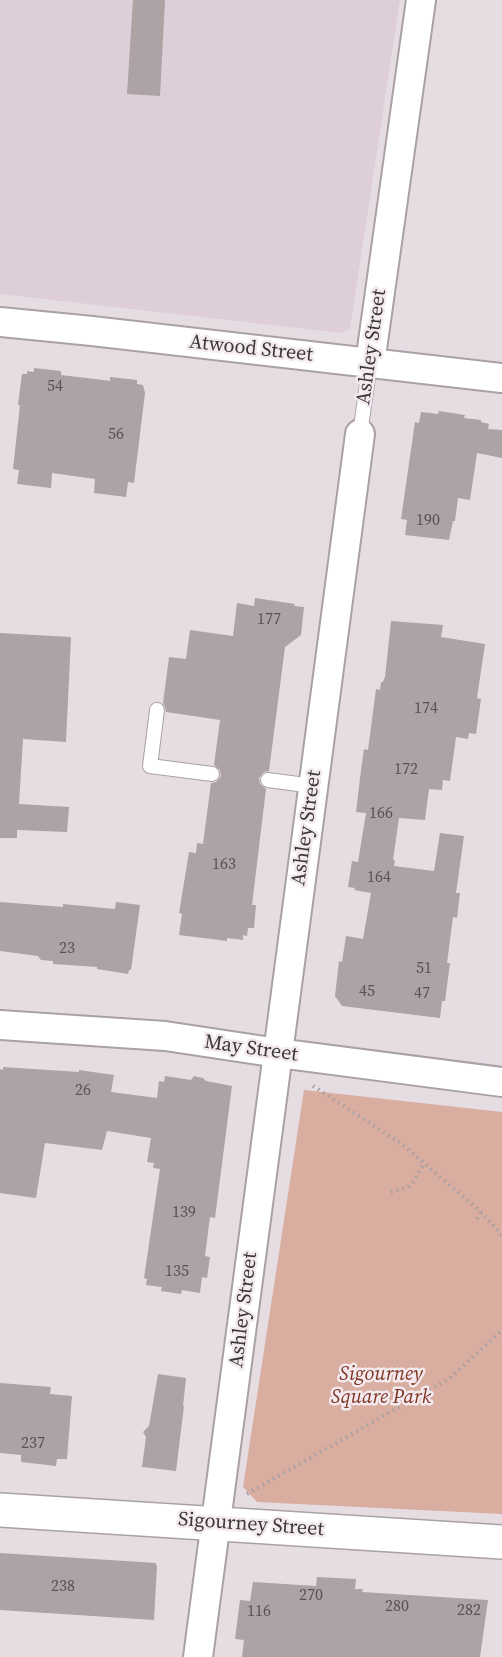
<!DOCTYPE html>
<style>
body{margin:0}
canvas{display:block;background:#e6dde3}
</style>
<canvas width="502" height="1657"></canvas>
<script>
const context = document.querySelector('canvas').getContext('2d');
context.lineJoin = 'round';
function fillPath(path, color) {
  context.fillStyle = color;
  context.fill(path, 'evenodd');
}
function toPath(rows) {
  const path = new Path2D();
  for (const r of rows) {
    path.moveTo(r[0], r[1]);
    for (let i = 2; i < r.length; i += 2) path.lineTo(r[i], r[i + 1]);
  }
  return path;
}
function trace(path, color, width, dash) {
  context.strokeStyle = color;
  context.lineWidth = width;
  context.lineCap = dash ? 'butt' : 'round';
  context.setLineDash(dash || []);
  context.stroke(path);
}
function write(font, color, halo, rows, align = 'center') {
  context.font = font + ' "Source Serif 4",serif';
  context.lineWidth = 5;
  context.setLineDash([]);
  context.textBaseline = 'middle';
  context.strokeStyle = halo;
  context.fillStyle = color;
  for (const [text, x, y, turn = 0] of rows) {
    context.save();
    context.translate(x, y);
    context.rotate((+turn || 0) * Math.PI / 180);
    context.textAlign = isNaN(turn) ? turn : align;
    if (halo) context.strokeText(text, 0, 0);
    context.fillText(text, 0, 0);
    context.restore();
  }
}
fillPath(toPath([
 [0,0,400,0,350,329,344,332,341,333,0,294]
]), '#deced8');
fillPath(toPath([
 [304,1090,502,1112,502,1514,257,1502,243,1487]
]), '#d9ada0');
fillPath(toPath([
 [133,0,165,0,160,96,127,94],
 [34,368,61,371,61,375,103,380,110,381,110,377,137,380,137,384,143,385,145,393,134,483,128,482,126,497,94,493,95,479,52,473,51,488,17,484,19,470,13,469,20,405,18,405,22,374,27,374,27,371,34,372],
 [439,411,465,415,464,418,481,420,481,422,489,424,488,429,502,430,502,458,477,453,470,500,458,498,455,521,453,521,449,540,405,535,407,520,401,519,415,422,419,423,421,412,438,414],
 [255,598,295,604,294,606,304,607,301,635,285,647,269,771,264,772,259,778,260,784,266,789,252,905,256,905,254,928,248,928,247,936,243,935,243,940,227,938,227,941,179,935,182,914,179,913,189,852,196,853,197,843,203,844,211,783,216,782,221,776,220,770,214,765,220,720,166,712,165,707,163,703,169,657,186,659,190,630,233,636,237,603,254,606],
 [391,621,443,625,441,637,485,644,477,698,481,699,476,734,469,733,468,739,456,737,450,781,443,780,442,790,429,789,425,820,399,818,393,860,395,860,394,866,434,871,440,833,464,836,456,893,460,893,457,918,453,917,447,963,450,963,445,1001,442,1001,440,1018,342,1006,335,996,339,961,342,962,346,936,363,939,371,893,354,890,355,888,348,887,352,861,358,862,366,813,356,812,361,770,364,749,368,750,376,689,380,690,381,682,383,682,385,677],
 [0,633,71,637,66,742,23,739,19,804,69,807,67,832,17,830,17,838,0,838],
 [0,902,63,907,63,904,115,909,116,902,140,905,131,970,129,970,128,974,97,969,97,967,53,964,53,961,41,960,38,956,0,951],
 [3,1067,79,1072,79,1070,114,1075,111,1092,157,1098,159,1081,164,1082,165,1076,191,1080,194,1076,203,1078,206,1081,232,1086,215,1218,210,1217,205,1256,210,1257,207,1278,202,1277,200,1293,182,1290,181,1294,161,1291,162,1287,146,1285,147,1279,144,1278,160,1169,153,1168,154,1163,147,1162,151,1138,107,1131,102,1150,45,1143,36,1198,0,1193,0,1069,3,1070],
 [158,1374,186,1378,183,1406,184,1406,176,1471,142,1467,146,1437,143,1432,149,1426],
 [0,1383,51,1387,50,1394,72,1396,67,1459,57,1459,56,1466,21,1462,21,1455,0,1453],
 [0,1553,156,1563,156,1565,157,1566,154,1620,0,1610],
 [317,1577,356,1579,355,1589,363,1589,362,1592,488,1600,480,1657,242,1657,244,1640,235,1639,240,1600,250,1601,253,1582,316,1586]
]), '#ada2a4');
const service = toPath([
 [360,434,370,363],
 [157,710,150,766,212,774],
 [268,780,313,786]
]);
const minor = toPath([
 [0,322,92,331,502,378],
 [370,363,421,0],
 [0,1025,165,1036,278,1053,502,1082],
 [198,1657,360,434]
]);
const secondary = toPath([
 [0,1510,502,1542]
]);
trace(service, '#a9a1a6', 16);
trace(minor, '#a9a1a6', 32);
trace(secondary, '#a9a1a6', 36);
trace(toPath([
 [313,1086,402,1144,481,1212,502,1235],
 [391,1192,408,1187,413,1182,425,1162],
 [477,1219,481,1212],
 [247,1494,450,1378,502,1330]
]), '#a69fa4', 4, [1.5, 4.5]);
trace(service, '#fff', 14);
trace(minor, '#fff', 28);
trace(secondary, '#fff', 33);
write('16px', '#585254', null, [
 ["54",55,387],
 ["56",116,435],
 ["190",428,521],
 ["177",269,620],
 ["174",426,709],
 ["172",406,770],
 ["166",381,814],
 ["163",224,865],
 ["164",379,878],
 ["23",67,949],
 ["51",424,969],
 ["45",367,992],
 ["47",422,994],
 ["26",83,1091],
 ["139",184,1213],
 ["135",177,1272],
 ["237",33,1444],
 ["238",63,1587],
 ["270",311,1596],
 ["280",397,1607],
 ["282",469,1611],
 ["116",259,1612]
]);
write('20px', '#3b3739', '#f3eaf0', [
 ["Ashley Street",372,347,-82],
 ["Atwood Street",251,349,6],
 ["Ashley Street",307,828,-82],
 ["May Street",251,1049,8],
 ["Ashley Street",244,1310,-83],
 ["Sigourney Street",251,1525,4]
]);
write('italic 20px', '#7f3420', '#f3eaf0', [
 ["Sigourney",381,1375],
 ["Square Park",381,1398]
]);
</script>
